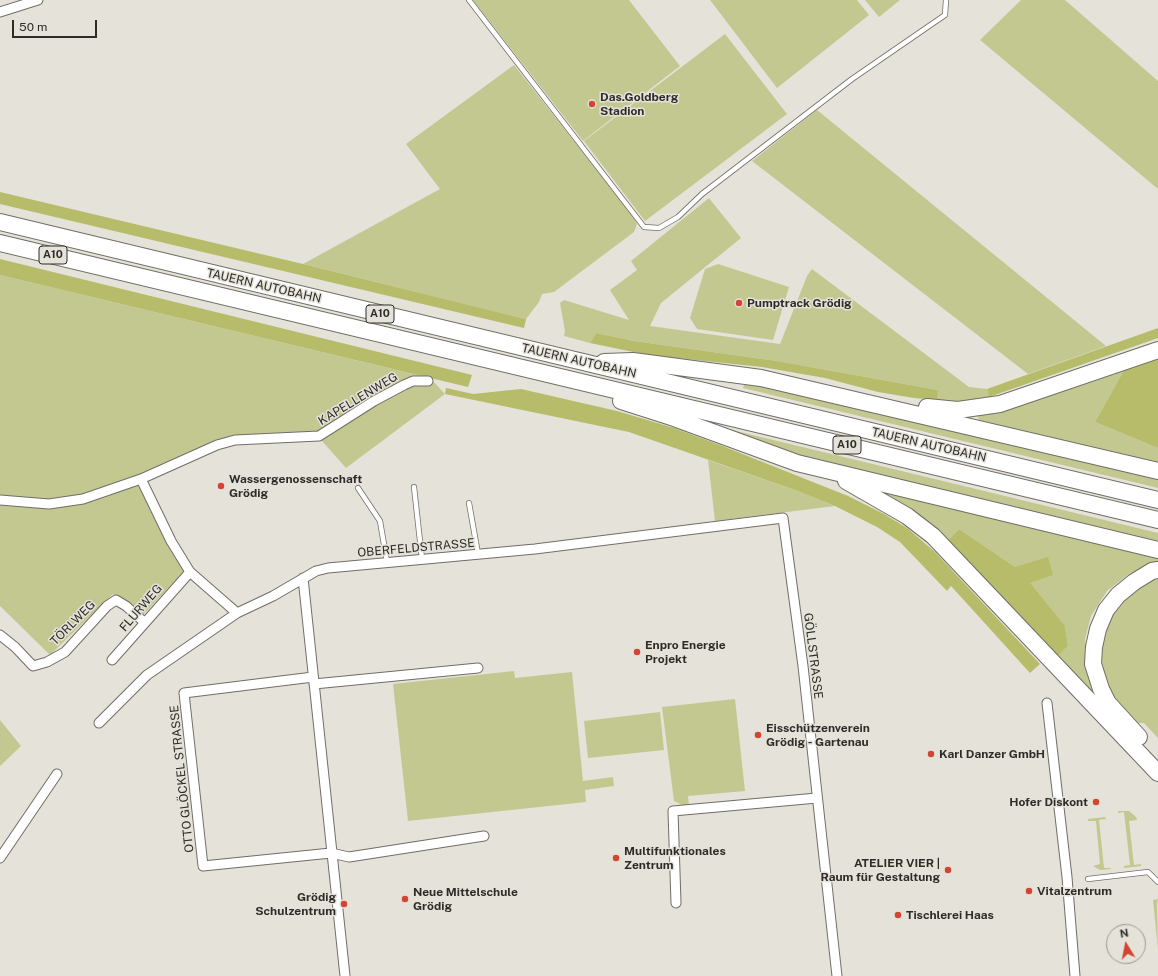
<!DOCTYPE html>
<meta charset="utf-8">
<style>
body{margin:0}
#map{position:relative;width:1158px;height:976px;overflow:hidden;background:#e5e2d9;font-family:"Public Sans",sans-serif}
canvas{display:block}
.north{position:absolute;left:1106px;top:924px;width:40px;height:40px;box-sizing:border-box;background:#e5e2d9;border:1px solid #9b9992;border-radius:50%;rotate:350deg;font-size:11px;font-weight:700;line-height:16px;text-align:center;color:#2d2c28}
.north::after{content:'';display:block;margin:auto;width:14px;height:18px;background:#d24532;clip-path:polygon(50% 0,100% 100%,50% 72%,0 100%)}
.scale{position:absolute;left:12px;top:20px;width:85px;height:18px;box-sizing:border-box;border:2px solid #2d2c28;border-top:0;padding-left:5px;font-size:12px;line-height:14px;white-space:nowrap;color:#2d2c28;-webkit-text-stroke:3px #e5e2d9;paint-order:stroke}
</style>
<div id="map">
<canvas width="1158" height="976"></canvas>
<div class="north">N</div>
<div class="scale">50 m</div>
</div>
<script>
const context = document.querySelector('canvas').getContext('2d');
context.lineJoin = 'round';
function fillPath(path, color) {
  context.fillStyle = color;
  context.fill(path, 'evenodd');
}
function toPath(rows) {
  const path = new Path2D();
  for (const r of rows) {
    path.moveTo(r[0], r[1]);
    for (let i = 2; i < r.length; i += 2) path.lineTo(r[i], r[i + 1]);
  }
  return path;
}
function trace(path, color, width, dash) {
  context.strokeStyle = color;
  context.lineWidth = width;
  context.lineCap = dash ? 'butt' : 'round';
  context.setLineDash(dash || []);
  context.stroke(path);
}
function write(font, color, halo, rows, align = 'center') {
  context.font = font + ' "Public Sans",sans-serif';
  context.lineWidth = 3;
  context.setLineDash([]);
  context.textBaseline = 'middle';
  context.strokeStyle = halo;
  context.fillStyle = color;
  for (const [text, x, y, turn = 0] of rows) {
    context.save();
    context.translate(x, y);
    context.rotate((+turn || 0) * Math.PI / 180);
    context.textAlign = isNaN(turn) ? turn : align;
    if (halo) context.strokeText(text, 0, 0);
    context.fillText(text, 0, 0);
    context.restore();
  }
}
fillPath(toPath([
 [473,0,629,0,680,66,583,141],
 [710,0,857,0,869,15,777,88],
 [865,0,900,0,879,17],
 [1021,0,1065,0,1158,81,1158,189,980,40],
 [725,34,787,114,645,221,584,141],
 [514,65,632,215,637,224,634,232,554,292,542,294,539,302,526,319,303,264,440,189,406,144],
 [817,110,1106,346,1028,374,752,161],
 [709,198,741,238,661,303,650,326,780,344,807,276,812,269,969,387,987,389,989,397,957,403,940,402,914,398,936,399,938,390,777,361,634,341,596,333,590,343,564,336,565,331,560,303,564,300,629,320,610,290,637,270,631,261],
 [718,264,789,287,773,340,697,329,690,318,705,269],
 [0,275,430,378,445,394,346,468,314,432,241,436,143,475,185,570,143,615,113,594,50,655,0,606],
 [1124,370,1095,422,1158,448,1158,464,979,420,978,416,1039,399],
 [746,379,1158,476,1158,488,743,388],
 [732,430,1158,533,1158,545,802,458,731,433],
 [708,460,795,490,835,506,715,521],
 [868,486,1158,557,1158,564,1130,573,1107,591,1091,616,1085,639,1088,665,1102,704,1058,656,1068,646,1065,626,1015,567,959,529,947,541],
 [1158,579,1158,738,1144,723,1137,723,1120,706,1108,689,1102,664,1101,644,1107,623,1120,603,1146,581],
 [514,671,515,678,572,672,583,781,613,777,614,786,585,790,586,802,408,821,393,684],
 [735,699,745,791,688,796,689,806,684,806,674,801,662,707],
 [660,712,664,750,588,758,584,721],
 [0,720,21,746,0,766],
 [1118,811,1129,811,1136,817,1137,820,1129,821,1134,865,1141,864,1141,866,1124,868,1124,866,1130,865,1124,812,1118,813],
 [1105,817,1106,819,1099,820,1104,868,1111,868,1111,869,1100,870,1093,866,1100,864,1096,821,1088,821,1088,819],
 [1158,899,1157,903,1158,950,1153,900]
]), '#c3c891');
fillPath(toPath([
 [0,192,303,264,526,319,524,328,0,204],
 [0,259,472,375,468,387,0,275],
 [1158,328,1158,338,989,397,987,389],
 [596,333,634,341,777,361,938,390,937,399,914,398,878,392,825,378,762,367,648,355,590,343],
 [1158,359,1158,448,1095,422,1124,370],
 [446,388,473,394,521,389,617,411,674,428,720,445,848,496,884,514,907,528,935,552,1040,664,1030,673,951,586,947,591,900,542,877,527,835,506,795,490,629,432,445,394],
 [959,529,1015,567,1048,557,1053,575,1030,583,1065,626,1068,646,1058,656,947,541]
]), '#b6bc69');
const lane = toPath([
 [469,0,644,227,659,228,678,217,702,194,852,79,945,15,946,0],
 [414,487,422,559],
 [358,488,380,521,387,562],
 [469,503,478,554],
 [1088,879,1148,872,1158,882]
]);
const street = toPath([
 [0,12,38,0],
 [141,479,171,541,190,572,237,613],
 [0,500,49,504,83,499,141,479,217,445,235,440,319,436,374,401,404,385,413,381,428,381],
 [303,578,345,976],
 [0,635,15,647,33,666,47,662,65,652,107,606,116,600,126,606,144,622],
 [112,660,190,572],
 [313,677,184,693,203,866,331,853,349,857,484,836],
 [314,684,478,668],
 [1047,703,1067,877,1075,976],
 [99,723,147,675,237,613,273,596,316,571,328,568,535,549,783,518,803,666,837,976],
 [0,858,57,774],
 [676,903,673,811,817,798]
]);
const highway = toPath([
 [0,222,1158,500],
 [0,243,1158,520],
 [604,362,633,361,761,378,1158,471],
 [621,401,674,418,797,463,1158,550],
 [927,407,958,410,1000,404,1158,350],
 [846,481,907,516,933,536,1158,773],
 [1139,737,1108,703,1101,689,1093,664,1094,647,1098,629,1106,610,1118,595,1134,582,1152,571,1158,570]
]);
trace(lane, '#706e66', 6);
trace(street, '#706e66', 11);
trace(highway, '#706e66', 18);
trace(lane, '#fff', 4.5);
trace(street, '#fff', 9);
trace(highway, '#fff', 16);
for (const [x, y, r, color] of [
 [592,104,4,"#d24532"],
 [739,303,4,"#d24532"],
 [221,486,4,"#d24532"],
 [637,652,4,"#d24532"],
 [758,735,4,"#d24532"],
 [931,754,4,"#d24532"],
 [1096,802,4,"#d24532"],
 [616,858,4,"#d24532"],
 [948,870,4,"#d24532"],
 [1029,891,4,"#d24532"],
 [405,899,4,"#d24532"],
 [344,904,4,"#d24532"],
 [898,915,4,"#d24532"]
]) {
  const dot = new Path2D();
  dot.arc(x, y, r, 0, 2 * Math.PI);
  context.fillStyle = color;
  context.fill(dot);
  trace(dot, '#e5e2d9', 1.5);
}
for (const [x, y, w] of [
 [53,255,28],
 [380,314,28],
 [847,445,28]
]) {
  const box = new Path2D();
  box.roundRect(x - w / 2, y - 9, w, 18, 3);
  context.fillStyle = '#e5e2d9';
  context.fill(box);
  trace(box, '#2d2c28', 1);
}
write('bold 11px', '#2d2c28', null, [
 ["A10",53,255],
 ["A10",380,314],
 ["A10",847,445]
]);
write('bold 12px', '#2d2c28', '#e5e2d9', [
 ["Das.Goldberg",600,97],
 ["Stadion",600,111],
 ["Pumptrack Grödig",747,303],
 ["Wassergenossenschaft",229,479],
 ["Grödig",229,493],
 ["Enpro Energie",645,645],
 ["Projekt",645,659],
 ["Eisschützenverein",766,728],
 ["Grödig - Gartenau",766,742],
 ["Karl Danzer GmbH",939,754],
 ["Hofer Diskont",1088,802,"right"],
 ["Multifunktionales",624,851],
 ["Zentrum",624,865],
 ["ATELIER VIER |",940,863,"right"],
 ["Raum für Gestaltung",940,877,"right"],
 ["Vitalzentrum",1037,891],
 ["Neue Mittelschule",413,892],
 ["Grödig",413,906],
 ["Grödig",336,897,"right"],
 ["Schulzentrum",336,911,"right"],
 ["Tischlerei Haas",906,915]
], 'left');
write('12px', '#2d2c28', '#e5e2d9', [
 ["TAUERN AUTOBAHN",264,286,13],
 ["TAUERN AUTOBAHN",579,361,13],
 ["KAPELLENWEG",358,399,-31],
 ["TAUERN AUTOBAHN",929,445,13],
 ["OBERFELDSTRASSE",416,548,-5],
 ["FLURWEG",141,608,-49],
 ["TÖRLWEG",73,623,-45],
 ["GÖLLSTRASSE",813,656,83],
 ["OTTO GLÖCKEL STRASSE",182,779,-96]
]);
</script>
